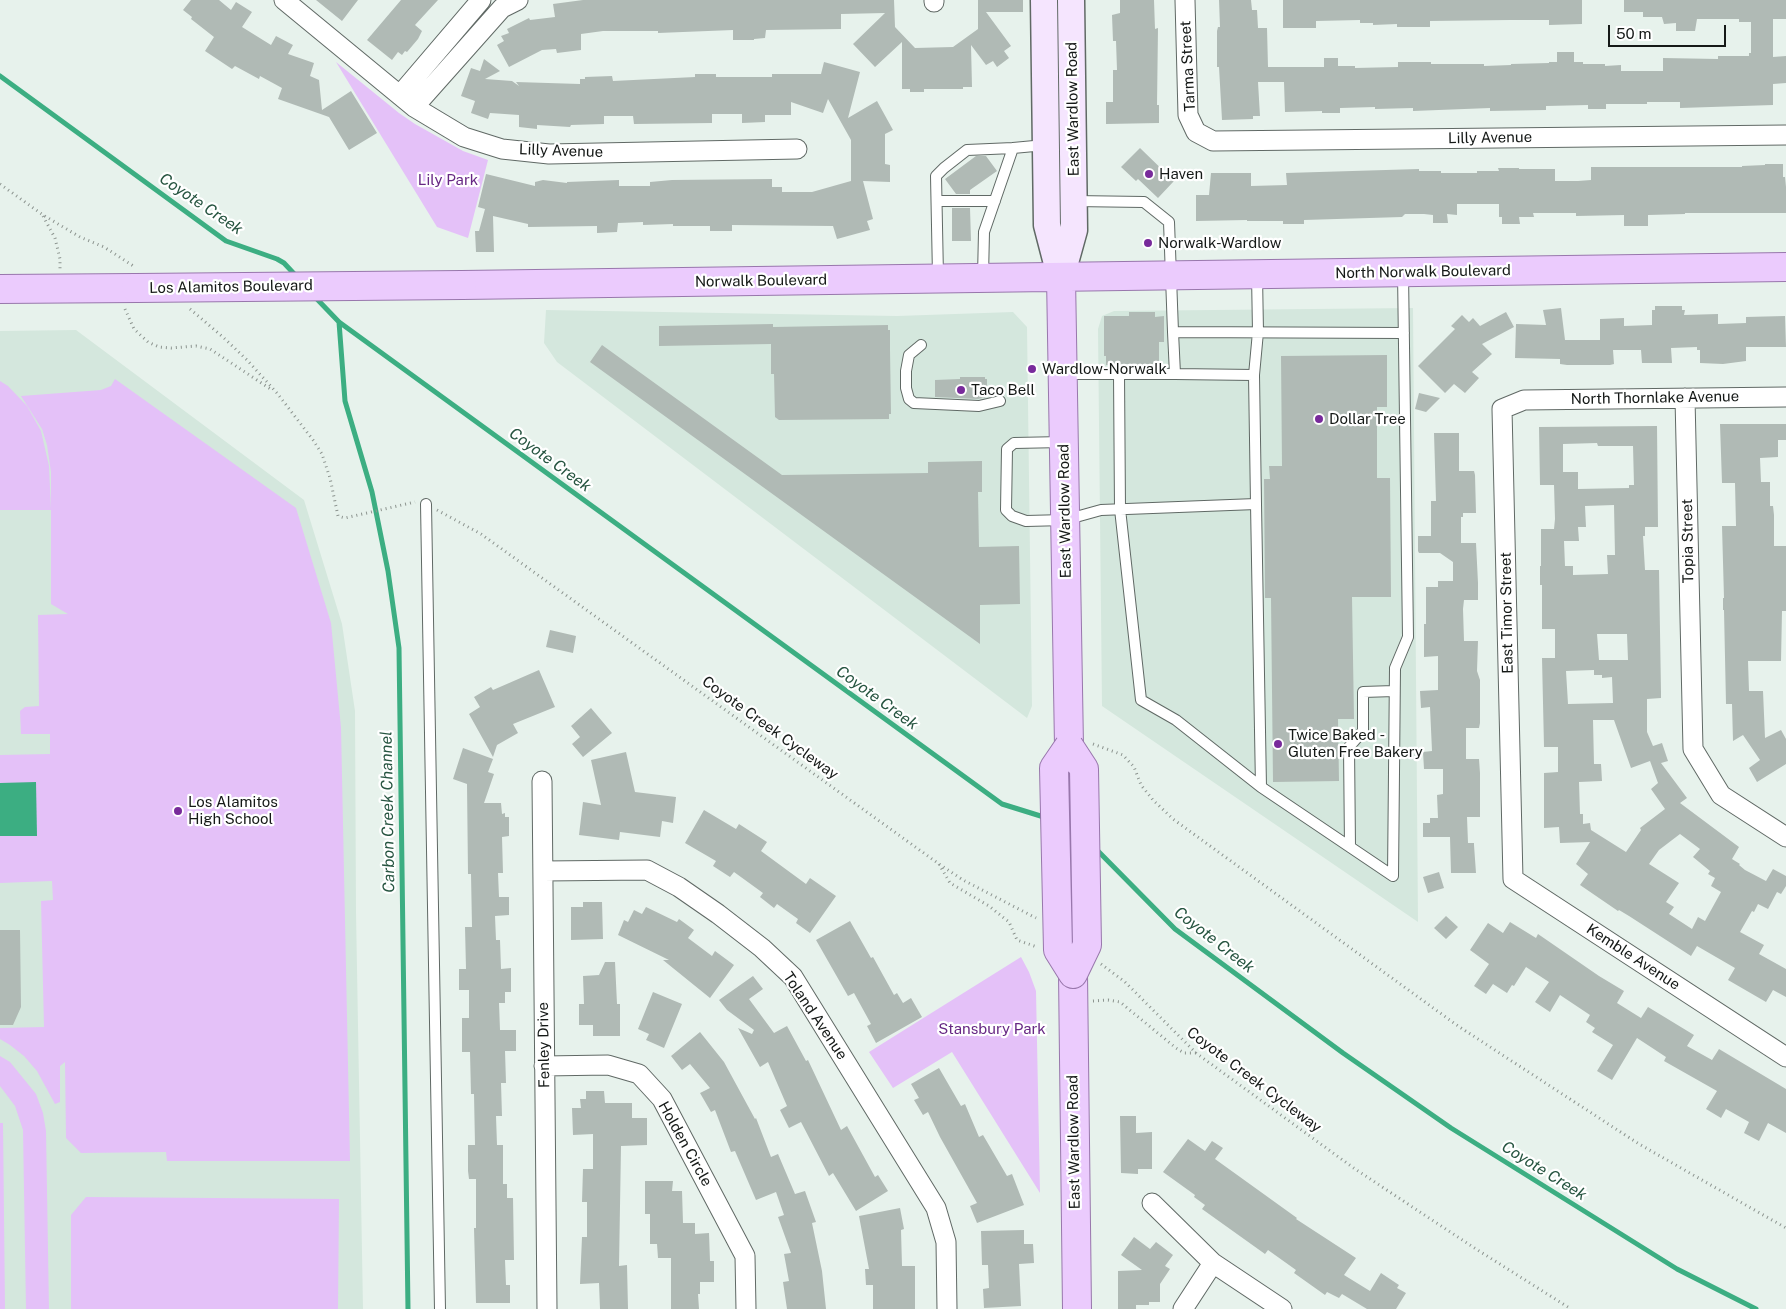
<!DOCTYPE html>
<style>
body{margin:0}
#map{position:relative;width:1786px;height:1309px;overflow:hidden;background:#e7f2ec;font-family:"Public Sans",sans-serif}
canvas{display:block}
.scale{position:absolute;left:1608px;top:25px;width:118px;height:22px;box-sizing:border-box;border:2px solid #151917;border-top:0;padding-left:6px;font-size:15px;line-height:18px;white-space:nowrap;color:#151917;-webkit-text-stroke:4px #fff;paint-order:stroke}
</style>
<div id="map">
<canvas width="1786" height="1309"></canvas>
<div class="scale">50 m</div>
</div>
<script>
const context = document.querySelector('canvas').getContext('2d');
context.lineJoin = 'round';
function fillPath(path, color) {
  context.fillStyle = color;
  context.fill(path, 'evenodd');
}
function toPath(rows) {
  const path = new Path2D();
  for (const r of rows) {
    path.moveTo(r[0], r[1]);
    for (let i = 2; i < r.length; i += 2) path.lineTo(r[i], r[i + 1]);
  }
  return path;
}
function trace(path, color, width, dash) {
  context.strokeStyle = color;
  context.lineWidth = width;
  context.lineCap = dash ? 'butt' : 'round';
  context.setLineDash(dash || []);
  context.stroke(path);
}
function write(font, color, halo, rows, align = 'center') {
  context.font = font + ' "Public Sans",sans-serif';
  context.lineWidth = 4.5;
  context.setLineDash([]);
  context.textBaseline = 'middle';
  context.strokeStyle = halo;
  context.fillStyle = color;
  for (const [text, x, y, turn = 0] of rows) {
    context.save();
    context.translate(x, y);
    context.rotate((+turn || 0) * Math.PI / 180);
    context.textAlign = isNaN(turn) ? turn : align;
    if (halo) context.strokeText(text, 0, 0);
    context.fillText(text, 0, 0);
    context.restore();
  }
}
fillPath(toPath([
 [1413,308,1418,922,1102,706,1098,329,1102,316,1114,311],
 [546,310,897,316,1013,312,1027,327,1032,706,1027,718,557,362,544,343],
 [76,330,304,500,342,624,355,711,356,912,363,1309,0,1309,0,331]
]), '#d4e7dd');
fillPath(toPath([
 [336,62,399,113,415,124,463,151,488,160,468,238,437,227],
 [115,379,296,508,331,623,341,728,350,1161,167,1161,166,1152,81,1153,66,1138,65,1062,60,1066,60,1102,55,1104,37,1071,24,1056,10,1045,0,1039,0,1028,44,1027,41,901,53,900,52,881,0,883,0,755,50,754,50,734,21,734,20,711,25,707,39,706,38,615,68,614,51,604,51,472,47,445,42,429,21,396,101,390,111,386],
 [0,381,8,386,27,406,41,431,49,466,51,510,0,510],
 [1021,957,1029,972,1036,991,1040,1193,952,1052,893,1088,869,1052],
 [0,1056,10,1062,36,1094,43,1113,46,1131,49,1309,26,1309,23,1130,15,1106,0,1086],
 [0,1123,3,1123,5,1309,0,1309],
 [86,1197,339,1199,338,1309,71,1309,71,1215]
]), '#e4c1f8');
fillPath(toPath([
 [36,782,37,836,0,836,0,783]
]), '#3cae82');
trace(toPath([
 [0,76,226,241,277,259,284,263,298,278],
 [315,297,339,322,1002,804,1047,818],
 [339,322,345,401,372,492,388,571,399,648,408,1309],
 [1095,848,1175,929,1343,1053,1451,1128,1677,1269,1756,1309]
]), '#3cae82', 5);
fillPath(toPath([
 [191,0,219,0,231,10,236,2,252,12,242,27,271,45,276,36,293,45,288,54,314,63,310,76,319,80,322,110,351,91,377,133,349,150,329,117,278,99,282,88,260,76,259,79,235,66,232,69,205,51,214,37,191,19,192,17,183,10],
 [316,0,358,0,342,21],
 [401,0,438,0,415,25,422,31,418,39,407,52,405,51,402,55,398,52,392,60,367,40],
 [583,0,894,0,895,27,915,48,953,47,978,29,978,0,1023,0,1023,12,986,12,1011,46,1004,51,1009,58,997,67,993,61,986,65,971,45,972,87,963,87,963,89,924,89,924,92,910,92,910,89,902,89,902,42,875,67,853,44,885,13,841,14,841,29,766,30,765,38,754,39,754,40,733,40,733,30,658,33,658,31,603,31,581,34,581,50,557,53,556,49,542,50,509,67,497,45,504,41,501,36,509,33,507,29,529,18,530,20,555,17,553,4],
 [1120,0,1154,0,1155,29,1158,28,1157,105,1159,105,1159,123,1106,124,1106,102,1113,102,1113,70,1117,70,1116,41,1113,41,1112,15,1120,13],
 [1219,0,1251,0,1252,10,1257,10,1258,28,1267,28,1268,67,1324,67,1324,58,1338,58,1338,66,1355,66,1355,68,1398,67,1398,62,1431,62,1431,64,1484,64,1484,66,1511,65,1511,64,1549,63,1549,62,1557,62,1557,52,1574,52,1574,62,1583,62,1583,64,1605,64,1605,66,1621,65,1621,71,1663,71,1663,58,1718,59,1718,56,1749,56,1749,53,1751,53,1751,22,1739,22,1739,19,1697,19,1695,31,1676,31,1676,23,1664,24,1662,17,1643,17,1643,12,1624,12,1624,0,1786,0,1786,19,1773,19,1773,57,1786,56,1786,83,1773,84,1773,105,1680,108,1680,102,1647,102,1647,104,1606,104,1606,109,1588,109,1588,105,1546,106,1546,110,1490,111,1490,108,1413,111,1413,108,1375,109,1375,107,1340,108,1340,113,1322,113,1322,111,1285,112,1284,82,1258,82,1260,116,1253,116,1253,119,1222,120,1219,67,1217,67,1217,31,1218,27,1220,27],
 [1283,0,1582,0,1582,24,1549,25,1549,20,1510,20,1430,21,1430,27,1397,27,1397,24,1373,25,1373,23,1360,23,1360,20,1316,21,1316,28,1283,28],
 [484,59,500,71,485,79,512,81,519,86,516,82,580,84,580,79,585,79,585,77,612,76,613,81,695,77,695,74,716,74,716,77,772,77,772,74,821,74,824,62,860,72,848,118,877,101,893,130,885,134,885,164,890,165,890,182,863,181,873,219,867,221,870,230,837,239,833,226,732,225,732,231,710,231,710,226,673,226,673,224,643,225,643,222,618,223,617,232,597,233,597,226,528,227,528,224,493,216,494,252,476,252,475,231,479,231,485,209,478,207,486,174,535,186,535,182,543,180,567,183,567,182,619,180,619,186,650,186,650,182,672,180,772,179,772,187,782,187,782,192,812,192,851,181,851,140,828,99,823,113,791,102,791,115,765,115,765,122,742,123,742,114,712,114,712,123,634,124,633,116,604,116,604,124,571,125,570,127,537,125,537,129,519,127,519,115,490,113,488,119,471,113,475,101,461,96,471,68,480,71],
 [1140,148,1174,181,1158,198,1138,179,1136,181,1121,167],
 [976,156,986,156,997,171,970,190,970,194,956,194,945,179],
 [1765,164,1783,164,1783,177,1785,177,1786,187,1786,213,1685,213,1685,214,1648,215,1648,226,1624,226,1624,215,1576,216,1576,213,1533,213,1534,217,1519,217,1520,224,1502,224,1502,217,1499,217,1499,204,1457,204,1457,215,1447,214,1448,223,1433,223,1433,215,1424,214,1405,214,1402,217,1304,220,1304,224,1283,224,1283,221,1247,221,1247,220,1196,221,1196,195,1209,195,1211,173,1251,173,1251,186,1287,185,1286,173,1419,169,1419,171,1441,171,1441,173,1477,173,1477,171,1499,171,1498,168,1519,168,1519,169,1555,169,1555,181,1578,181,1591,180,1591,167,1742,167,1742,166,1765,165],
 [952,208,970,208,971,241,952,241],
 [1655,306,1682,306,1682,310,1685,310,1684,315,1718,314,1718,324,1746,323,1746,317,1785,316,1786,347,1746,347,1746,361,1723,364,1700,363,1700,350,1697,350,1697,347,1671,348,1672,363,1642,363,1641,350,1613,350,1614,364,1610,365,1567,365,1560,364,1560,359,1515,358,1516,324,1546,325,1543,310,1561,308,1565,340,1600,340,1600,319,1624,318,1624,326,1652,325,1652,310,1655,310],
 [1129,312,1155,312,1155,317,1164,316,1164,342,1159,342,1159,364,1151,364,1151,367,1128,367,1128,364,1106,365,1106,356,1104,356,1104,316,1129,316],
 [1506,312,1514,327,1482,344,1492,354,1472,372,1479,378,1465,393,1454,384,1445,393,1418,366,1455,329,1451,326,1462,315,1469,322,1473,318,1480,326],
 [773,324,773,327,888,325,888,330,890,330,890,350,891,414,889,414,889,419,779,420,775,417,774,374,771,374,771,344,659,346,659,326],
 [602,345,782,475,928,473,928,462,982,461,982,492,978,492,979,547,1019,546,1020,604,980,605,980,644,590,362],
 [1387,355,1387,407,1377,407,1377,478,1390,478,1391,597,1352,597,1354,719,1338,719,1339,781,1273,782,1271,598,1265,598,1264,479,1270,479,1269,466,1282,466,1281,356],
 [960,377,985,377,985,379,987,379,987,397,978,399,935,397,935,380,960,379],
 [1419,393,1440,398,1426,412,1415,409],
 [1720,424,1786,424,1786,440,1778,440,1778,457,1760,458,1761,482,1770,482,1770,506,1773,506,1774,515,1774,546,1786,546,1786,611,1782,611,1781,661,1748,661,1749,691,1763,691,1765,738,1781,730,1786,739,1786,764,1757,782,1749,768,1760,760,1743,735,1733,741,1732,704,1726,704,1724,610,1723,610,1723,598,1724,598,1722,526,1736,526,1735,483,1722,483],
 [1657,426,1658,527,1645,527,1645,536,1643,536,1645,570,1659,570,1661,693,1661,698,1647,699,1647,732,1653,746,1662,743,1668,761,1661,763,1687,798,1680,803,1739,847,1732,859,1740,864,1739,865,1745,870,1766,881,1773,869,1786,876,1786,886,1781,894,1777,892,1768,909,1758,904,1754,912,1752,911,1740,932,1764,945,1759,954,1786,969,1786,997,1773,990,1766,1002,1728,980,1735,968,1697,946,1691,956,1629,916,1619,910,1618,911,1580,885,1588,874,1576,864,1590,842,1560,843,1559,827,1544,828,1544,773,1558,772,1558,747,1544,747,1542,658,1555,658,1555,629,1542,629,1542,585,1540,585,1540,566,1541,566,1541,529,1554,529,1555,519,1554,485,1540,485,1539,427],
 [1597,443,1598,446,1633,446,1634,485,1629,485,1629,488,1578,489,1578,472,1563,472,1563,444],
 [1614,505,1615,555,1607,555,1608,574,1573,575,1573,566,1565,566,1564,541,1579,541,1578,527,1586,527,1585,506],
 [1597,634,1627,634,1628,660,1599,660],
 [1594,670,1594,675,1602,675,1602,678,1612,677,1613,703,1568,704,1566,671],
 [1593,720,1614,720,1631,768,1650,761,1658,783,1651,789,1665,809,1640,828,1641,830,1626,852,1591,830,1590,823,1583,824,1583,814,1580,814,1579,782,1602,781,1601,764,1594,764],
 [1680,834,1700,849,1693,857,1710,871,1708,874,1715,878,1711,886,1721,892,1705,921,1698,917,1692,929,1669,914,1674,907,1666,902,1679,883,1649,864,1659,850],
 [1434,433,1459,433,1459,471,1474,471,1475,475,1476,513,1463,513,1463,517,1461,517,1461,543,1476,543,1478,583,1478,600,1464,600,1463,609,1464,641,1478,641,1477,671,1480,680,1480,723,1479,728,1466,728,1466,759,1479,759,1480,773,1480,817,1467,817,1468,843,1474,843,1474,845,1476,873,1451,873,1450,837,1423,837,1423,823,1430,823,1430,818,1438,818,1437,795,1443,794,1443,769,1424,769,1423,752,1432,751,1430,707,1421,708,1420,691,1438,690,1438,656,1424,657,1424,624,1426,624,1426,587,1438,587,1438,581,1453,581,1453,562,1440,553,1419,553,1418,551,1418,536,1431,536,1431,501,1436,501],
 [550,630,576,636,573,653,546,647],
 [539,670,555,707,513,724,518,733,497,745,493,757,469,714,480,707,474,697,491,687,493,690],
 [591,708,612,733,583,757,572,744,580,737,571,726],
 [463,748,493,759,488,772,494,774,484,803,501,803,502,814,505,813,505,817,509,817,509,836,502,837,503,873,498,873,499,897,509,897,509,915,495,916,496,940,500,940,501,969,511,968,511,992,505,992,505,1003,499,1003,500,1030,516,1030,516,1051,505,1051,506,1083,501,1083,502,1116,496,1116,497,1145,503,1145,503,1184,507,1184,507,1198,513,1198,514,1260,505,1260,506,1285,510,1285,510,1303,476,1303,474,1228,476,1228,476,1179,469,1179,468,1171,468,1145,475,1145,474,1094,471,1094,470,1052,462,1052,462,1018,469,1018,469,990,459,990,459,969,466,969,465,927,472,927,471,874,468,874,467,784,453,779],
 [626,752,635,792,676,797,673,823,662,821,660,837,620,832,619,840,579,835,583,802,601,805,591,760],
 [704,810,736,829,739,824,767,842,761,851,806,884,810,878,836,896,810,933,796,923,798,919,777,904,774,908,760,897,763,893,734,872,730,877,713,866,716,861,685,843],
 [1439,872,1444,888,1428,893,1423,877],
 [583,902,602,902,603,939,571,940,571,907,583,907],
 [646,907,677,922,679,919,694,930,688,938,712,956,715,951,734,965,710,998,663,960,669,960,618,935,624,920,628,922,634,910,642,914],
 [1446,916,1458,927,1446,939,1434,928],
 [850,921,871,958,873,957,894,995,897,993,903,1003,911,998,922,1017,876,1043,867,1026,871,1024,854,993,848,996,816,940],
 [1510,922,1536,938,1538,934,1599,976,1624,991,1617,1003,1641,1018,1648,1007,1694,1035,1687,1046,1712,1060,1719,1049,1786,1089,1786,1133,1768,1123,1759,1141,1744,1133,1749,1122,1726,1109,1721,1118,1706,1109,1717,1091,1664,1061,1666,1057,1637,1038,1612,1080,1597,1071,1613,1045,1592,1032,1595,1028,1586,1022,1590,1015,1560,995,1550,1012,1535,1002,1549,982,1526,967,1514,986,1512,985,1507,993,1493,984,1486,994,1474,986,1489,964,1470,950,1488,923,1503,933],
 [0,930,20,930,21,1007,13,1025,0,1025],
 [605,962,615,962,617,1004,620,1004,620,1036,593,1036,593,1025,579,1025,579,1004,584,1004,583,976,599,975],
 [753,976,763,989,749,999,774,1033,787,1026,806,1061,808,1060,841,1130,847,1126,875,1177,878,1175,888,1191,856,1211,833,1173,829,1176,801,1122,789,1128,780,1110,787,1106,768,1062,760,1067,738,1028,752,1034,754,1030,727,1010,719,1000],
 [653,992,682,1004,664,1048,646,1040,649,1034,638,1029],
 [700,1032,724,1062,755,1119,756,1118,771,1157,778,1154,795,1194,805,1191,816,1222,812,1223,822,1271,826,1309,787,1309,783,1282,789,1281,784,1254,791,1253,778,1217,784,1215,776,1192,756,1200,735,1151,731,1152,715,1110,711,1112,700,1093,710,1088,690,1064,682,1070,671,1056],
 [939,1068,961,1106,965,1104,979,1137,983,1135,1007,1176,1012,1174,1024,1205,977,1223,970,1206,977,1203,940,1137,928,1112,923,1115,914,1100,919,1098,911,1084],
 [586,1091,604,1091,605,1103,632,1103,632,1118,647,1118,647,1145,621,1146,619,1266,627,1265,628,1309,600,1309,599,1283,580,1284,582,1237,587,1237,587,1202,582,1202,583,1169,593,1169,593,1134,573,1135,572,1108,581,1108,580,1099,586,1099],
 [1120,1116,1136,1116,1136,1133,1152,1132,1152,1169,1138,1169,1138,1174,1121,1173],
 [1188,1139,1205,1151,1212,1141,1223,1148,1215,1159,1297,1218,1296,1219,1356,1258,1344,1275,1370,1291,1381,1273,1399,1285,1397,1288,1406,1293,1396,1309,1367,1309,1342,1294,1339,1298,1327,1292,1325,1295,1294,1273,1296,1270,1268,1250,1265,1254,1202,1209,1205,1205,1194,1197,1195,1195,1163,1172],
 [645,1181,673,1181,672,1191,682,1191,683,1223,695,1223,695,1234,709,1233,710,1261,714,1261,714,1282,700,1282,700,1294,698,1294,699,1309,671,1309,671,1258,658,1258,657,1244,650,1244,650,1214,645,1214],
 [900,1208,904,1229,901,1230,902,1266,915,1266,915,1309,873,1309,873,1285,866,1285,865,1269,869,1269,859,1216],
 [1024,1230,1024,1244,1033,1244,1034,1263,1019,1264,1021,1306,984,1308,983,1289,989,1288,988,1265,982,1265,981,1231],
 [1134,1237,1150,1249,1156,1242,1173,1255,1165,1266,1170,1269,1160,1284,1160,1302,1149,1302,1149,1305,1136,1305,1136,1309,1118,1309,1118,1271,1142,1270,1121,1255]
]), '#b0bab5');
const lane = toPath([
 [937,201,995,201],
 [1074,201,1144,202,1169,222,1173,332],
 [938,276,936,176,944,168,967,150,1013,148],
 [983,276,984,232,1013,148,1045,145],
 [921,345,909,355,906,371,906,388,909,399,914,403,979,406,1000,401],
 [1063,374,1119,374],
 [1175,374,1254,375,1256,504],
 [1254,375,1258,332,1257,275],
 [1063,442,1014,443,1007,449,1006,510,1012,516,1026,521,1065,520,1101,510,1256,504,1261,787,1393,876,1395,668,1408,637,1403,273],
 [426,504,440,1309],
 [1261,787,1176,720,1141,700,1120,509,1119,374,1175,374,1173,332,1404,333],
 [1350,847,1349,747,1363,731,1363,692,1394,691]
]);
const street = toPath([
 [284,0,414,107,464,137,502,149,549,154,797,149],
 [934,0,934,2],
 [1185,0,1188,115,1196,132,1213,141,1786,135],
 [400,95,481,0],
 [414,107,502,8,518,0],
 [1786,397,1524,400,1502,409,1513,879,1786,1057],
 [1685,398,1693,749,1721,795,1786,837],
 [542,781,547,1309],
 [543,871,647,870,679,887,718,914,762,948,793,977,936,1208,946,1242,947,1309],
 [544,1066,608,1065,639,1074,662,1099,745,1256,746,1309],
 [1152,1203,1213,1263,1282,1309],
 [1183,1309,1213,1263]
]);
const secondary = toPath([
 [1044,0,1047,225,1060,275],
 [1061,277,1074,230,1071,0]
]);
const primary = toPath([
 [1061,277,1069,746],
 [462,285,1786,267],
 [0,289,136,288],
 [1073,974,1077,1309]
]);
trace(lane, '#606965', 12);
trace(street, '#606965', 21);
trace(secondary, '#606965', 29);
trace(primary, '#9877ac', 30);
trace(toPath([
 [0,184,43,215,80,237,104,247,135,267],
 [43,216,55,238,60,259,60,269],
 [125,309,134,329,148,342,159,347,171,348,196,346,210,349,272,390],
 [190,309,224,338,247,360,277,393,313,440,322,454,330,478,338,516,345,518,415,502],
 [437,510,481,534,939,864,963,880,1036,918],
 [1093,744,1123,755,1134,767,1141,785,1153,800,1173,819,1458,1026,1639,1144,1786,1228],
 [939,864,950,883,989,906,1009,922,1017,940,1037,947],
 [1101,964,1125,982,1196,1053,1355,1169,1476,1249,1571,1309],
 [1093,1001,1108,1000,1120,1002,1176,1048,1184,1053,1196,1053]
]), '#8c948f', 3, [1, 4]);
trace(lane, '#fff', 10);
trace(street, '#fff', 19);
trace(secondary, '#f5e5fe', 26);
trace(primary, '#ebcbfd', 28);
const primaryBridge = toPath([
 [136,288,462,285],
 [1069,746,1084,769,1087,945,1073,974,1058,950,1054,768,1069,746]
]);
trace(primaryBridge, '#9877ac', 30, []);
trace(primaryBridge, '#ebcbfd', 28);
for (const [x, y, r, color] of [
 [1149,174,5,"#782a9b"],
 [1148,243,5,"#782a9b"],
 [1032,369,5,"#782a9b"],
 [961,390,5,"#782a9b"],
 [1319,419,5,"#782a9b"],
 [1278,744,5,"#782a9b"],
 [178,811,5,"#782a9b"]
]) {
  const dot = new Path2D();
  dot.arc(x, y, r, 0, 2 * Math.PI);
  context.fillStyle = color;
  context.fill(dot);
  trace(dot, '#fff', 2);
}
write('15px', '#151917', '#fff', [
 ["Tarma Street",1188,66,-93],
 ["East Wardlow Road",1073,109,-91],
 ["Lilly Avenue",1490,138,-1],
 ["Lilly Avenue",561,151,2],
 ["North Norwalk Boulevard",1423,272,-1],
 ["Norwalk Boulevard",761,281,-1],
 ["Los Alamitos Boulevard",231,287,-1],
 ["North Thornlake Avenue",1655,398,-1],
 ["East Wardlow Road",1065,511,-91],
 ["Topia Street",1688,541,-91],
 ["East Timor Street",1507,613,-91],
 ["Coyote Creek Cycleway",770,728,36],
 ["Kemble Avenue",1633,957,33],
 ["Toland Avenue",815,1016,56],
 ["Fenley Drive",544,1045,-91],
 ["Coyote Creek Cycleway",1254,1080,37],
 ["East Wardlow Road",1074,1142,-91],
 ["Holden Circle",685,1144,61]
]);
write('15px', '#151917', '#fff', [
 ["Haven",1159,174],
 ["Norwalk-Wardlow",1158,243],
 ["Wardlow-Norwalk",1042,369],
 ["Taco Bell",971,390],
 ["Dollar Tree",1329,419],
 ["Twice Baked -",1288,735],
 ["Gluten Free Bakery",1288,752],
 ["Los Alamitos",188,802],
 ["High School",188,819]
], 'left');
write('15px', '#672884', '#fff', [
 ["Lily Park",448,180],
 ["Stansbury Park",992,1029]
]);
write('italic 16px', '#275541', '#fff', [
 ["Coyote Creek",201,204,34],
 ["Coyote Creek",550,460,36],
 ["Coyote Creek",877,698,36],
 ["Carbon Creek Channel",388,812,-91],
 ["Coyote Creek",1214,940,38],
 ["Coyote Creek",1544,1171,32]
]);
</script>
